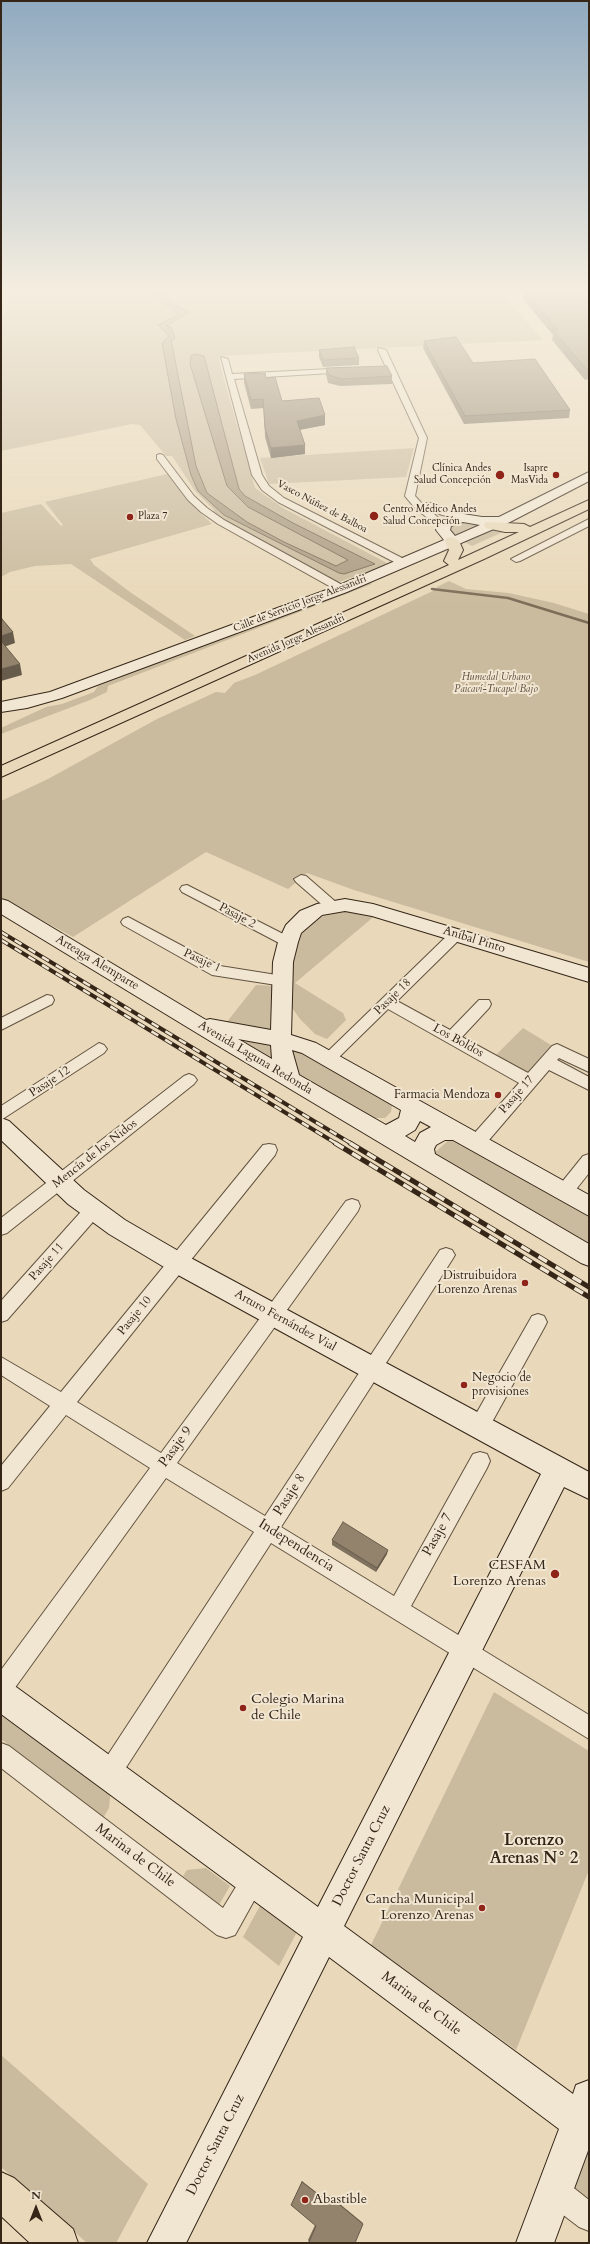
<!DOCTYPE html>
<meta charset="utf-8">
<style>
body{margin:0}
#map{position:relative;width:590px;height:2244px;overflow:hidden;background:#e9d9ba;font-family:Cardo,serif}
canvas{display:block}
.frame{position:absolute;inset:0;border:2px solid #352618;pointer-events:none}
.north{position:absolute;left:16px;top:2188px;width:40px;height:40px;-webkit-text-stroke:3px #f1e6d2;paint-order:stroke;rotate:0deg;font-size:11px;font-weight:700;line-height:16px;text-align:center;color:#352618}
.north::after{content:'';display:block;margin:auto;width:14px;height:18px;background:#352618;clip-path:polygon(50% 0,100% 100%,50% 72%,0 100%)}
</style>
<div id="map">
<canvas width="590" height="2244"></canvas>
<div class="frame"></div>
<div class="north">N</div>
</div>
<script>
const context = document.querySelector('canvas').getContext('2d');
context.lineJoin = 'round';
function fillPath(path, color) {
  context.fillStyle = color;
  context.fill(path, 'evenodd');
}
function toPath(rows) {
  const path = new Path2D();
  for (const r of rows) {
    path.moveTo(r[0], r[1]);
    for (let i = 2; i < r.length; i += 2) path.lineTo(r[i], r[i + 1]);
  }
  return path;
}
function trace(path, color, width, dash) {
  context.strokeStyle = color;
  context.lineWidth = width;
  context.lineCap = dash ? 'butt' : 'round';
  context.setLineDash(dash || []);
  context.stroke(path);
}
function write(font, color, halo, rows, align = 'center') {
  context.font = font + ' Cardo,serif';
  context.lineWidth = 4;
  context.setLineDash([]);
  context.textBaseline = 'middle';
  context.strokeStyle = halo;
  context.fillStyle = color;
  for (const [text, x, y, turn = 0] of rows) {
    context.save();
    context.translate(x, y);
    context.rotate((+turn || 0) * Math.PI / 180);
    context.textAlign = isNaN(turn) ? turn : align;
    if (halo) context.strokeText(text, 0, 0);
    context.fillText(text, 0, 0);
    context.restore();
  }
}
fillPath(toPath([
 [10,292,506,292,501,292,543,340,219,356,220,365,255,488,283,508,387,563,383,566,339,582,212,513,214,510,195,491,174,459,172,456,166,456,140,425,132,424,1,451,1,316,8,310],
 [414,448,406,477,269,484,260,458],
 [167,474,196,509,212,524,90,559,94,565,130,592,195,636,185,640,71,564,35,566,10,572,1,577,1,513,41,504,61,526,63,525,45,502],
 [462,521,471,522,489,530,503,532,472,546,446,532,450,523],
 [449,581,466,589,509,593,554,603,589,614,589,962,354,890,307,873,288,889,206,852,73,937,1,898,1,801,48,779,157,719,216,692,225,693,234,683,255,675,437,589,437,587],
 [369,582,372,584,108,686,107,692,90,700,1,734,1,728,46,707,62,704,94,692,98,686],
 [356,909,377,914,295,983,343,1013,346,1020,327,1039,315,1034,300,1019,284,997,277,963,306,920],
 [256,985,275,986,279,1067,219,1032],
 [523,1028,551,1045,527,1073,493,1058],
 [287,1049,301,1052,392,1105,391,1112,385,1118,368,1118,287,1068],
 [451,1138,589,1217,589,1244,432,1155],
 [494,1692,589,1751,589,1870,516,2050,371,1945],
 [1,1707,111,1788,109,1808,103,1818,1,1739],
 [206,1868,230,1886,219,1905,183,1876,187,1870],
 [262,1902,298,1930,279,1966,243,1937],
 [1,2055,148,2184,116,2243,87,2243,1,2167],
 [589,2144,589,2211,566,2193]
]), '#cabb9e');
const water = toPath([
 [157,292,164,292,164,299,189,312,166,326,171,327,175,338,171,340,196,466,207,493,247,522,284,542,336,566,348,560,248,507,227,486,190,364,191,356,196,354,204,356,239,489,245,496,293,523,375,564,344,574,339,573,224,515,198,491,191,475,176,419,162,343,169,336,158,325,180,314,155,298,157,292]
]);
fillPath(water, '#ac9c83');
trace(water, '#7c6d58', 1);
trace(toPath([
 [432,589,508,598,589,623]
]), '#7c6d58', 2.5);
const street = toPath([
 [379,348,386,350,427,438,415,496,425,507,426,503,432,503,448,511,471,516,471,520,442,515,427,508,448,526,443,529,440,528,415,508,405,496,419,438,378,350,379,348],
 [221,357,228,359,232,374,350,368,351,370,347,372,234,379,262,475,269,486,284,498,408,561,408,565,400,565,278,502,262,490,252,475,221,357],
 [160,454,163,455,194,496,207,508,224,520,346,587,346,591,338,591,218,524,201,512,188,500,157,459,157,455,160,454],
 [589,519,589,526,520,561,516,562,511,559,589,519],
 [301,875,306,876,337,903,339,906,337,909,327,909,296,882,294,879,301,875],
 [187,885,293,939,295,942,293,945,283,945,182,892,180,889,182,886,187,885],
 [128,917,220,966,283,976,288,977,290,981,288,985,283,986,212,975,123,925,121,922,123,919,128,917],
 [456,930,461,932,463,935,461,938,397,1001,450,1030,479,1000,489,1000,491,1004,489,1008,462,1037,528,1073,552,1046,557,1044,589,1059,589,1072,559,1058,557,1060,589,1077,589,1090,549,1070,483,1147,477,1148,471,1147,469,1142,471,1137,519,1083,388,1009,334,1062,329,1064,324,1062,321,1058,451,932,456,930],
 [47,995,52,996,54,1000,52,1004,1,1030,1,1018,47,995],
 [99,1043,104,1045,107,1049,104,1053,1,1120,1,1106,99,1043],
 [189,1074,194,1076,197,1080,194,1084,7,1233,1,1235,1,1218,184,1076,189,1074],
 [269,1144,275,1145,277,1150,275,1155,77,1402,161,1453,346,1201,352,1199,358,1201,360,1206,358,1211,177,1463,265,1516,440,1250,446,1248,452,1250,455,1255,452,1260,281,1527,394,1596,473,1454,480,1452,487,1454,490,1461,487,1468,411,1606,589,1715,589,1739,271,1543,116,1783,108,1786,100,1783,97,1775,100,1767,254,1532,166,1478,9,1696,1,1699,1,1670,150,1468,66,1415,8,1488,1,1491,1,1466,50,1406,1,1375,1,1357,61,1392,263,1145,269,1144],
 [589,1154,589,1173,570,1197,564,1199,558,1197,556,1192,558,1187,583,1156,589,1154],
 [93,1203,99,1205,101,1210,99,1215,7,1320,1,1322,1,1301,87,1205,93,1203],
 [538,1314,544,1316,547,1322,544,1328,486,1433,479,1436,472,1433,469,1427,472,1421,532,1316,538,1314],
 [1,1743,9,1746,223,1908,245,1872,253,1868,261,1872,265,1880,261,1888,235,1935,226,1938,217,1935,1,1768,1,1743],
 [555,2177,565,2181,589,2200,589,2231,579,2227,545,2201,541,2191,545,2181,555,2177]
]);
const secondary = toPath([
 [589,472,589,481,510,522,347,592,62,698,27,708,1,712,1,702,50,692,337,586,444,540,436,530,440,521,446,518,463,514,482,517,499,517,589,472],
 [463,522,480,525,455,536,450,530,451,526,463,522],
 [1,899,8,901,206,1020,210,1019,271,1030,273,962,278,942,286,925,300,911,317,904,345,899,373,904,589,968,589,982,372,916,345,911,322,915,301,933,298,942,293,962,291,1035,316,1043,589,1195,589,1216,453,1140,445,1140,436,1145,434,1149,435,1154,589,1244,589,1266,581,1263,215,1044,1,914,1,899],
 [238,1039,271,1045,272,1059,238,1039],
 [292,1050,302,1053,401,1110,399,1118,386,1125,299,1075,292,1050],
 [420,1121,431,1127,420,1133,415,1142,405,1136,415,1130,420,1121],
 [1,1118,9,1121,84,1190,125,1220,187,1256,589,1472,589,1499,564,1487,344,1926,573,2094,576,2085,589,2080,589,2148,554,2243,516,2243,559,2129,329,1957,186,2243,147,2243,303,1937,1,1714,1,1680,12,1684,318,1907,541,1474,169,1270,109,1234,68,1204,1,1140,1,1118]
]);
const primary = toPath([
 [1,2172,14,2178,73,2229,78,2243,30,2243,1,2216,1,2172]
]);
const highway = toPath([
 [589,500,589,509,484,559,1,777,1,766,449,565,444,561,449,550,445,541,447,538,452,537,459,541,463,550,458,560,519,532,505,532,486,528,484,525,486,522,524,524,530,527,589,500]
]);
trace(street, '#625340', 2);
trace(secondary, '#352618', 2);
trace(primary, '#352618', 2);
trace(highway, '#352618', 2);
fillPath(street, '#f1e6d2');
fillPath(secondary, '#f1e6d2');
fillPath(primary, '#e9d9ba');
fillPath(highway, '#e9d9ba');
const railFar1 = toPath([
 [1,932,352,1144],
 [1,940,337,1144]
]);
const rail = toPath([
 [335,1143,589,1297],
 [350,1143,589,1287]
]);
trace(railFar1, '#352618', 4);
trace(rail, '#352618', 5);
trace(railFar1, '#f1e6d2', 2.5, [8]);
trace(rail, '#f1e6d2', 3.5, [10]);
fillPath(toPath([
 [524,292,589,292,589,379,585,380,552,340,553,335,523,299],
 [424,341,473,363,570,410,569,418,464,424,423,348],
 [319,350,359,358,359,365,323,367,319,357],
 [326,368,392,376,392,384,340,386,328,383,326,375],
 [244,374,266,378,282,401,325,415,325,425,300,430,305,454,271,458,265,437,264,408,251,409,244,383],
 [332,1540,387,1554,376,1572,332,1545],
 [302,2181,326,2200,329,2195,363,2223,309,2242,308,2240,315,2225,291,2205]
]), '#7e715d');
fillPath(toPath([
 [325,415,325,425,297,430,297,421],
 [305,445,305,454,271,458,271,448],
 [13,632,15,643,1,648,1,636],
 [20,664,22,675,1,681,1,669],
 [388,1550,387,1554,376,1572,377,1568]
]), '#675c4c');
const building = toPath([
 [526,292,589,292,589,370,587,370,553,330,558,330,526,292],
 [456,337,473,363,535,359,570,410,465,416,424,341,456,337],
 [354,347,359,358,323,360,319,350,354,347],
 [387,366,392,376,341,379,329,375,326,368,387,366],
 [265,373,266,378,275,377,282,401,319,398,325,415,297,421,305,445,271,448,265,428,263,399,251,400,244,374,265,373],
 [2,619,13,632,1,636,1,620,2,619],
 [1,641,20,664,1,669,1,641],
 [343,1522,388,1550,377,1568,332,1540,343,1522],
 [302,2182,327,2201,329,2196,363,2224,355,2243,310,2243,309,2242,316,2226,291,2205,302,2182]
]);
fillPath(building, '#93836c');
trace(building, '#675c4c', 1);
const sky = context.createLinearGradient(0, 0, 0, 606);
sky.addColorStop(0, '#90aac0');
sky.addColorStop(0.48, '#f5eee0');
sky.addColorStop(1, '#f5eee000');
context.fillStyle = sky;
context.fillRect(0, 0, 590, 606);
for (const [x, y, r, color] of [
 [500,475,5,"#8f2418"],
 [556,475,4,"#8f2418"],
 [374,516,5,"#8f2418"],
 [130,517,4,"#8f2418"],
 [498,1095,4,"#8f2418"],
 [525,1283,4,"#8f2418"],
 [464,1385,4,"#8f2418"],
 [555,1574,5,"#8f2418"],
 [243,1708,4,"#8f2418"],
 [482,1908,4,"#8f2418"],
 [305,2200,4,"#8f2418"]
]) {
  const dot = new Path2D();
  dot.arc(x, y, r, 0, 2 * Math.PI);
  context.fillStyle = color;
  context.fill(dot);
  trace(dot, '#f1e6d2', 1.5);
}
write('10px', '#352618', '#f1e6d2', [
 ["Clínica Andes",491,469],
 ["Salud Concepción",491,481],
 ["Isapre",548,469],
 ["MasVida",548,481],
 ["Centro Médico Andes",383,510,"left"],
 ["Salud Concepción",383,522,"left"],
 ["Plaza 7",138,517,"left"]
], 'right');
write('10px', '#352618', '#f1e6d2', [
 ["Vasco Núñez de Balboa",322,507,28],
 ["Calle de Servicio Jorge Alessandri",300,604,-21],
 ["Avenida Jorge Alessandri",296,639,-24]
]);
write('italic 10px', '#5a4b3a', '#f1e6d2', [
 ["Humedal Urbano",496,678],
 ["Paicaví-Tucapel Bajo",496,690]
]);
write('12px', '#352618', '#f1e6d2', [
 ["Pasaje 2",237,916,28],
 ["Aníbal Pinto",474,940,17],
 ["Pasaje 1",202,961,25],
 ["Arteaga Alemparte",97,963,31],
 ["Pasaje 18",393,997,-44],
 ["Los Boldos",458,1041,29],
 ["Avenida Laguna Redonda",255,1058,31],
 ["Pasaje 12",50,1082,-33],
 ["Pasaje 17",517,1095,-49],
 ["Mencía de los Nidos",95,1154,-38],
 ["Pasaje 11",47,1262,-49],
 ["Pasaje 10",135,1316,-51],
 ["Arturo Fernández Vial",285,1321,29]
]);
write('12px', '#352618', '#f1e6d2', [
 ["Farmacia Mendoza",490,1095],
 ["Distruibuidora",517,1276],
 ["Lorenzo Arenas",517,1290],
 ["Negocio de",472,1378,"left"],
 ["provisiones",472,1392,"left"]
], 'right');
write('14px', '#352618', '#f1e6d2', [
 ["Pasaje 9",176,1447,-54],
 ["Pasaje 8",290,1495,-57],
 ["Pasaje 7",438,1535,-61],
 ["Independencia",296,1546,32],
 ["Marina de Chile",135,1856,37],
 ["Doctor Santa Cruz",362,1856,-63],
 ["Marina de Chile",421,2004,37],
 ["Doctor Santa Cruz",216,2145,-63]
]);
write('14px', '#352618', '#f1e6d2', [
 ["CESFAM",546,1566],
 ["Lorenzo Arenas",546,1582],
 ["Colegio Marina",251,1700,"left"],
 ["de Chile",251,1716,"left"],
 ["Cancha Municipal",474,1900],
 ["Lorenzo Arenas",474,1916],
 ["Abastible",313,2200,"left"]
], 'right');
write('bold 16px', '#352618', '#f1e6d2', [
 ["Lorenzo",534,1841],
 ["Arenas N° 2",534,1859]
]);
</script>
